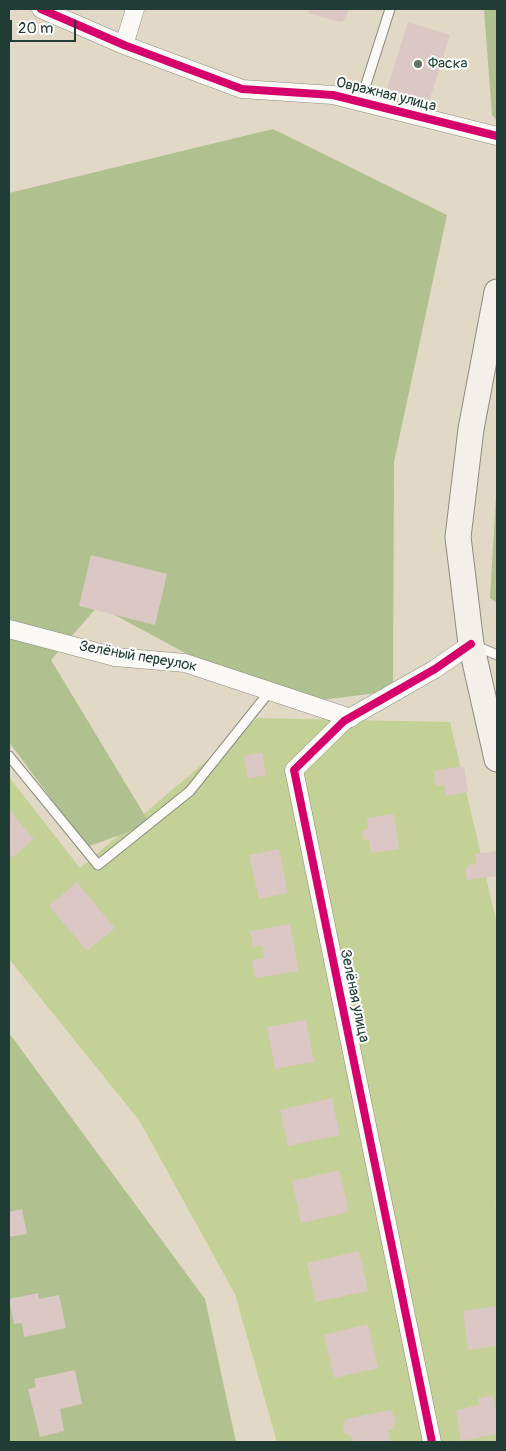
<!DOCTYPE html>
<meta charset="utf-8">
<style>
body{margin:0}
#map{position:relative;width:506px;height:1451px;overflow:hidden;background:#e1d9c5;font-family:Pangolin,sans-serif}
canvas{display:block}
.frame{position:absolute;inset:0;border:10px solid #1f3d34;pointer-events:none}
.scale{position:absolute;left:10px;top:20px;width:66px;height:22px;box-sizing:border-box;border:2px solid #1f3d34;border-top:0;padding-left:6px;font-size:15px;line-height:18px;white-space:nowrap;color:#1f3d34;-webkit-text-stroke:4px #fff;paint-order:stroke}
</style>
<div id="map">
<canvas width="506" height="1451"></canvas>
<div class="frame"></div>
<div class="scale">20 m</div>
</div>
<script>
const context = document.querySelector('canvas').getContext('2d');
context.lineJoin = 'round';
function fillPath(path, color) {
  context.fillStyle = color;
  context.fill(path, 'evenodd');
}
function toPath(rows) {
  const path = new Path2D();
  for (const r of rows) {
    path.moveTo(r[0], r[1]);
    for (let i = 2; i < r.length; i += 2) path.lineTo(r[i], r[i + 1]);
  }
  return path;
}
function trace(path, color, width, dash) {
  context.strokeStyle = color;
  context.lineWidth = width;
  context.lineCap = dash ? 'butt' : 'round';
  context.setLineDash(dash || []);
  context.stroke(path);
}
function write(font, color, halo, rows, align = 'center') {
  context.font = font + ' Pangolin,sans-serif';
  context.lineWidth = 4;
  context.setLineDash([]);
  context.textBaseline = 'middle';
  context.strokeStyle = halo;
  context.fillStyle = color;
  for (const [text, x, y, turn = 0] of rows) {
    context.save();
    context.translate(x, y);
    context.rotate((+turn || 0) * Math.PI / 180);
    context.textAlign = isNaN(turn) ? turn : align;
    if (halo) context.strokeText(text, 0, 0);
    context.fillText(text, 0, 0);
    context.restore();
  }
}
fillPath(toPath([
 [257,718,450,722,497,924,497,1442,277,1442,235,1294,139,1120,9,959,9,777,80,868]
]), '#c3d096');
fillPath(toPath([
 [484,9,497,9,497,121,492,115],
 [273,129,447,215,394,462,393,691,282,705,98,606,51,660,150,824,87,847,9,742,9,193],
 [497,479,497,603,490,598],
 [9,1033,205,1299,236,1442,9,1442]
]), '#b0c08f');
fillPath(toPath([
 [309,9,348,9,348,11,346,19,340,22,308,13],
 [408,22,450,35,428,105,386,92],
 [91,555,167,574,155,625,79,606],
 [262,752,266,775,248,779,243,756],
 [464,766,468,792,446,796,444,785,436,786,434,771],
 [9,810,34,839,12,858,9,854],
 [394,814,399,849,371,853,369,840,363,839,363,831,368,828,367,818],
 [279,849,288,893,259,899,249,855],
 [497,851,497,876,467,880,465,869,468,868,468,865,476,864,475,854],
 [77,882,115,928,87,951,49,906],
 [290,924,299,971,255,978,252,960,264,958,262,946,253,947,250,931],
 [306,1020,314,1062,275,1069,267,1027],
 [332,1098,340,1135,288,1146,280,1110],
 [339,1170,349,1212,301,1223,292,1181],
 [495,1199,497,1199,497,1214,496,1214],
 [22,1209,27,1234,9,1237,9,1212],
 [359,1251,368,1291,316,1302,307,1263],
 [38,1293,39,1299,59,1295,66,1328,24,1337,22,1323,14,1324,9,1299],
 [497,1306,497,1346,468,1350,463,1311],
 [368,1324,378,1368,334,1378,324,1335],
 [75,1370,82,1404,60,1409,64,1431,40,1437,28,1389,36,1387,34,1379],
 [493,1395,497,1415,497,1434,461,1441,456,1410,479,1405,478,1398],
 [391,1410,396,1421,393,1425,394,1429,388,1430,390,1442,354,1442,352,1437,343,1432,344,1421,350,1418]
]), '#dbc7c4');
const lane = toPath([
 [360,103,390,9],
 [474,645,497,655],
 [9,756,98,865,190,791,270,691]
]);
const street = toPath([
 [41,9,124,45,242,89,333,95,497,136],
 [124,45,135,9],
 [9,629,115,657,185,663,351,718],
 [432,1442,294,770,344,721,435,669,471,644]
]);
const secondary = toPath([
 [497,292,471,429,458,537,471,644,497,759]
]);
trace(lane, '#8b8d81', 11);
trace(street, '#8b8d81', 19);
trace(secondary, '#8b8d81', 27);
trace(lane, '#faf9f6', 9);
trace(street, '#faf9f6', 18);
trace(secondary, '#f4efe8', 25);
trace(toPath([
 [41,9,124,45,242,89,333,95,497,136],
 [432,1442,294,770,344,721,435,669,471,644]
]), '#d6006c', 8);
for (const [x, y, r, color] of [
 [418,64,5,"#637467"]
]) {
  const dot = new Path2D();
  dot.arc(x, y, r, 0, 2 * Math.PI);
  context.fillStyle = color;
  context.fill(dot);
  trace(dot, '#fff', 2);
}
write('15px', '#1f3d34', '#fff', [
 ["Фаска",428,64]
], 'left');
write('15px', '#1f3d34', '#fff', [
 ["Овражная улица",386,95,14],
 ["Зелёный переулок",138,657,10],
 ["Зелёная улица",354,996,78]
]);
</script>
